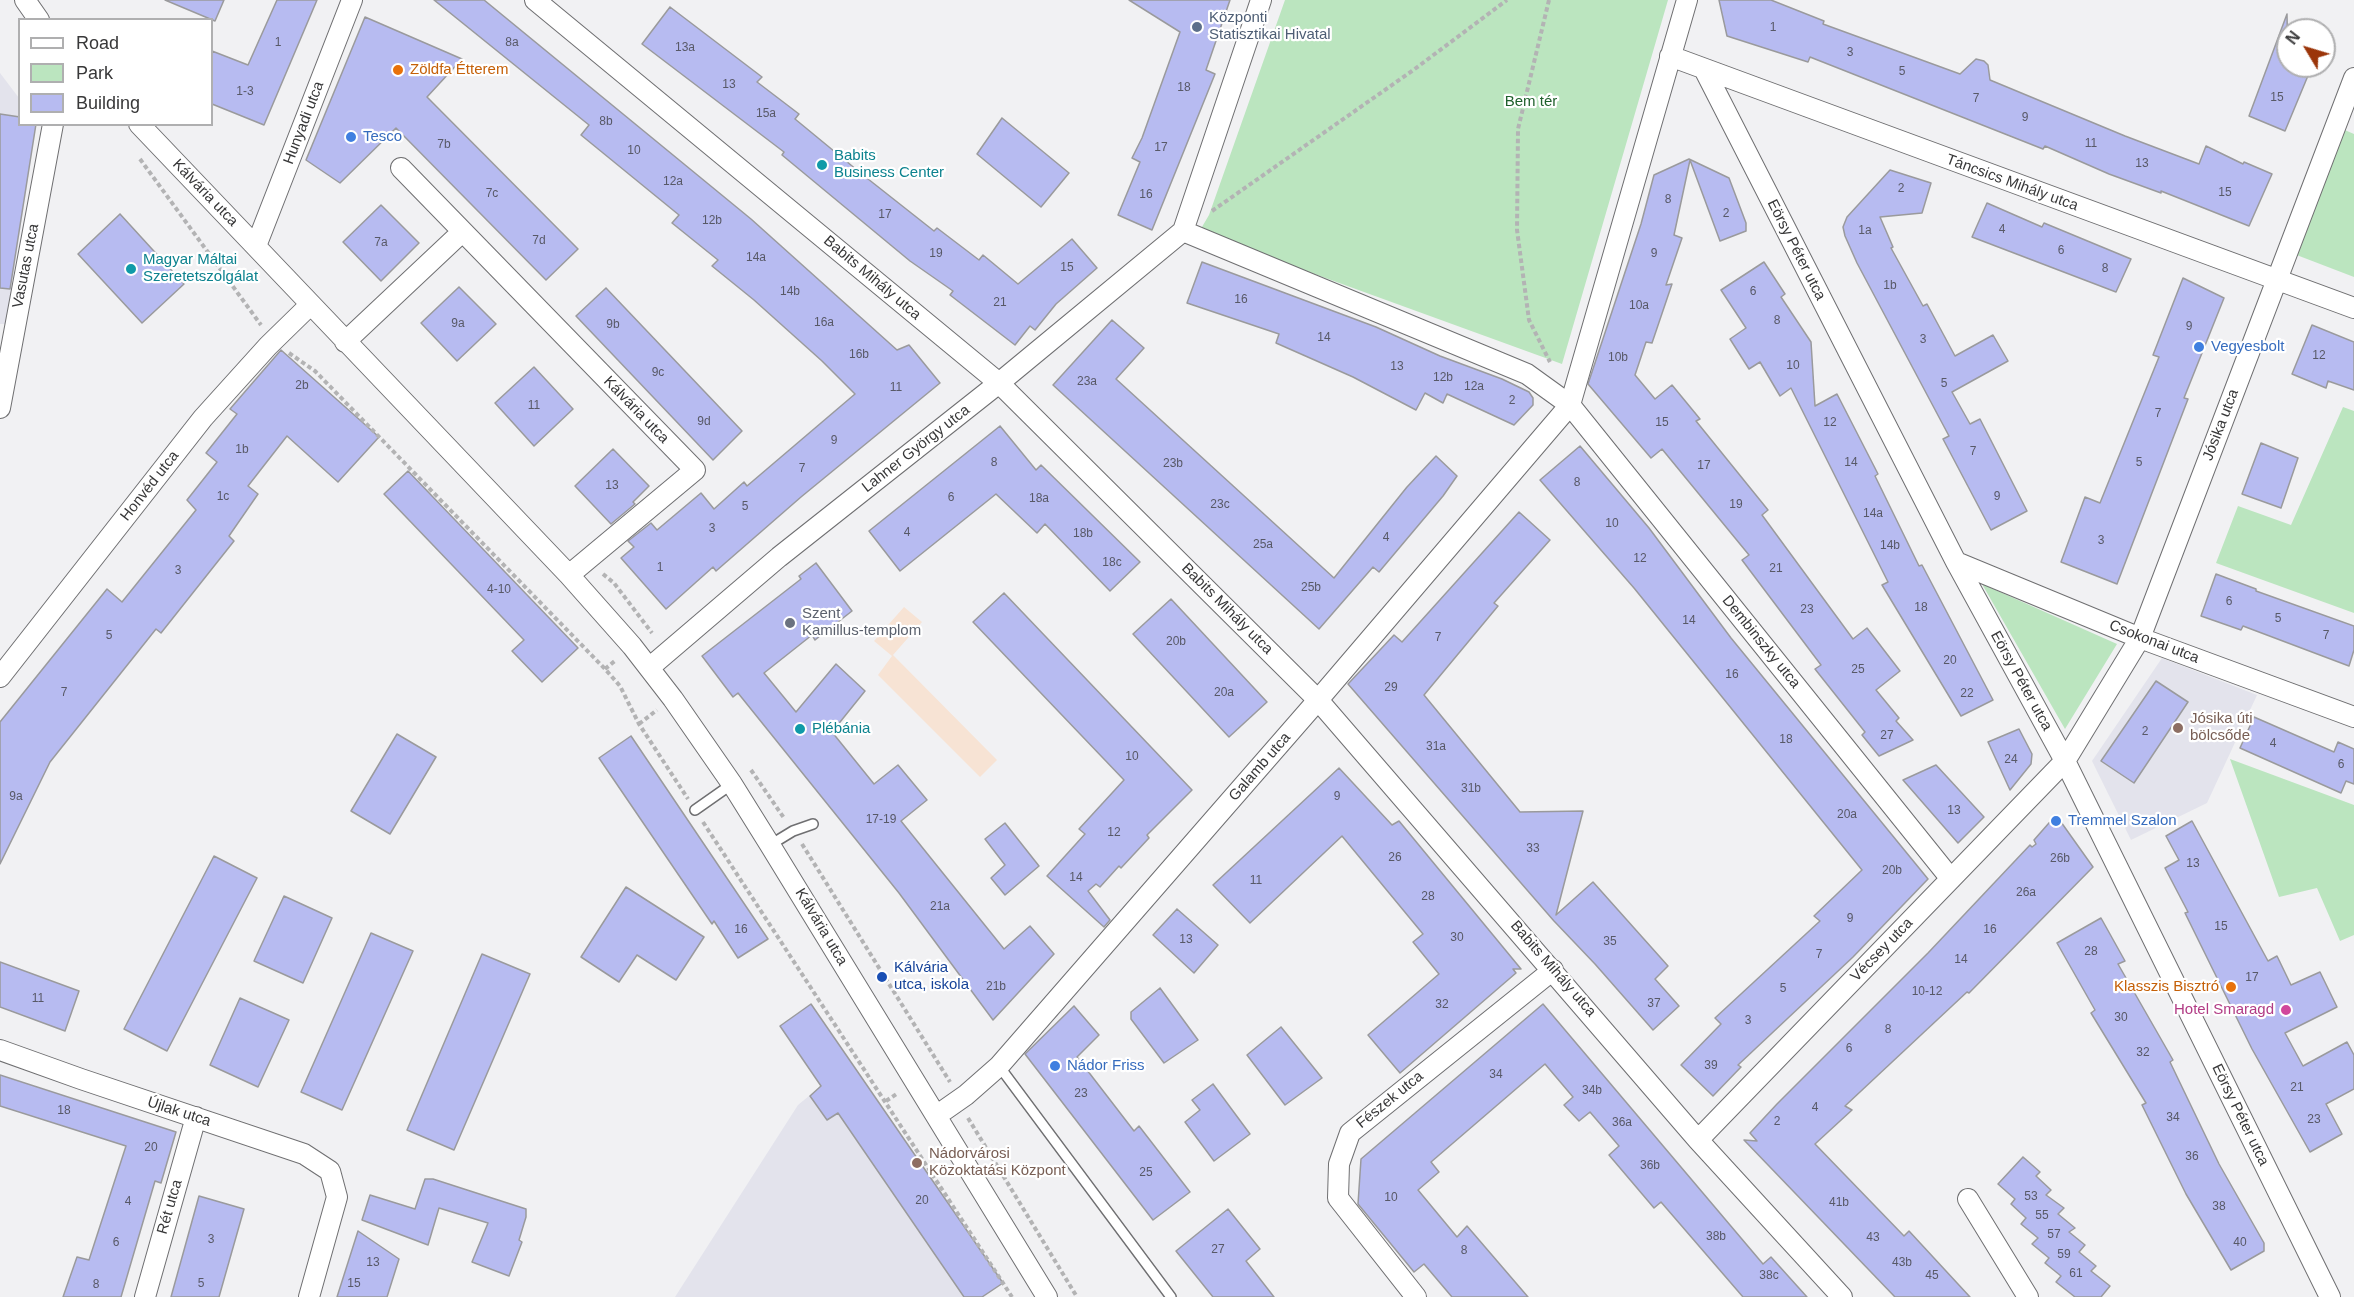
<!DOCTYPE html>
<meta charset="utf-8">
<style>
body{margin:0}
#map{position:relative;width:2354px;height:1297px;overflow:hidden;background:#f1f1f3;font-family:Helvetica,sans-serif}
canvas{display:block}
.legend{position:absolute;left:18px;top:18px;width:195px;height:108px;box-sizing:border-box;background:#fff;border:2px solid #afafb0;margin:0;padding:8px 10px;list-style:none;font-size:18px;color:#383839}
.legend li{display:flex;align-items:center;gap:12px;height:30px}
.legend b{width:30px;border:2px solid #afafb0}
.north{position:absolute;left:2276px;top:18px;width:60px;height:60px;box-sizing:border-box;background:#fff;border:2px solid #afafb0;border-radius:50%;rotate:308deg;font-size:16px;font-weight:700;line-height:24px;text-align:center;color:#383839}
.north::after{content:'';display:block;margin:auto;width:21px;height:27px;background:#9b3509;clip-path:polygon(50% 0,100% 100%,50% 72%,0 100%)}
</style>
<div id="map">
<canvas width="2354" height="1297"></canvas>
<ul class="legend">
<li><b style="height:8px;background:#fff"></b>Road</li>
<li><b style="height:16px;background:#bbe5bf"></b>Park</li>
<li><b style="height:16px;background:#b7bbf1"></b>Building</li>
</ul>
<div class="north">N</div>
</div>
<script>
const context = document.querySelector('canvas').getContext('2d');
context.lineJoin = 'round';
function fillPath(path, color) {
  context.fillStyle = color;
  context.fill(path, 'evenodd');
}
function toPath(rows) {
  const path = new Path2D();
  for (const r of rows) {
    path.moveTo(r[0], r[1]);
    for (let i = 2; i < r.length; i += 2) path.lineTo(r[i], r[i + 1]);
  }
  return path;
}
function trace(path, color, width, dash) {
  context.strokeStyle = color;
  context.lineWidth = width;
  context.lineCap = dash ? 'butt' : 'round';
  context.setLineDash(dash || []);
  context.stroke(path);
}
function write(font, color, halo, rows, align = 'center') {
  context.font = font + ' Helvetica,sans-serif';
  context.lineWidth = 4.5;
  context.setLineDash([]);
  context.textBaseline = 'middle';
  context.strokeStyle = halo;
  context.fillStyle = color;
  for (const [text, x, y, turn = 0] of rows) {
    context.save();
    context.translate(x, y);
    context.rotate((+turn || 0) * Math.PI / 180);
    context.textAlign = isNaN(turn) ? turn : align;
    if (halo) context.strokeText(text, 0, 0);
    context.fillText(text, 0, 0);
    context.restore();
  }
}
fillPath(toPath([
 [0,73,19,98,20,124,36,125,6,324,0,324],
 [2162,658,2257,695,2207,803,2131,840,2092,761],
 [811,1004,1003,1283,982,1297,675,1297,798,1105,821,1086,780,1026]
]), '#e3e3ec');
fillPath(toPath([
 [904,607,922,622,893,655,997,760,980,777,878,675,892,656,874,641]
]), '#f7e3d4');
fillPath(toPath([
 [1285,0,1668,0,1562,364,1199,232,1209,215],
 [2340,128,2354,134,2354,277,2294,254],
 [2343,407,2354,411,2354,613,2216,563,2238,506,2291,525],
 [1982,584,2117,644,2065,729],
 [2230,759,2354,805,2354,935,2340,941,2317,888,2279,897]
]), '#bbe5bf');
const building = toPath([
 [165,0,224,0,215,21,165,0],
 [277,0,317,0,264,125,212,104,212,51,248,65,277,0],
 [434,0,484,0,751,219,897,350,909,345,940,383,801,497,716,571,713,567,666,609,621,558,634,547,628,541,651,523,657,530,701,493,714,509,744,482,747,486,855,394,822,361,754,300,712,266,718,260,672,223,679,215,581,135,589,125,434,0],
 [1129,0,1230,0,1206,70,1215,74,1152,230,1118,215,1140,162,1132,158,1142,138,1180,32,1129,0],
 [1719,0,1771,0,1824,21,1823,24,1960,74,1976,59,1984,61,1988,65,1990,80,2125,136,2199,164,2206,146,2243,164,2244,162,2272,174,2249,226,2161,191,2161,193,2109,174,2045,146,2043,149,1810,57,1808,62,1727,36,1719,0],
 [670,7,762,77,757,82,799,114,795,119,863,175,934,231,937,228,979,260,983,255,1018,284,1072,239,1097,268,1056,304,1035,330,1030,326,1015,345,950,295,953,291,910,261,782,155,784,152,642,44,670,7],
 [2287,14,2288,66,2312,66,2285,131,2249,116,2287,14],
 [365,17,462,59,427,97,578,249,546,280,396,128,340,183,306,160,365,17],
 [0,114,20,117,20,124,36,124,10,289,0,288,0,114],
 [1002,118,1069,173,1041,207,977,154,1002,118],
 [1689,159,1729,178,1746,223,1746,231,1720,241,1690,160,1674,235,1682,238,1666,285,1672,284,1652,343,1646,342,1635,375,1655,399,1672,385,1700,419,1696,421,1768,510,1762,515,1853,639,1867,628,1900,671,1876,690,1899,718,1896,721,1913,740,1879,756,1862,735,1865,732,1815,669,1821,665,1742,560,1749,555,1662,449,1651,458,1588,384,1641,224,1654,175,1689,159],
 [1890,170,1931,183,1922,213,1880,217,1893,247,1891,248,1923,306,1927,304,1955,356,1993,335,2008,361,1952,392,1970,424,1980,419,2027,511,1991,530,1943,439,1949,436,1857,263,1845,236,1843,227,1847,217,1890,170],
 [1987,203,2042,227,2044,223,2131,259,2116,292,1972,237,1987,203],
 [381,205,419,243,381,281,343,242,381,205],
 [120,214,184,284,142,323,78,254,120,214],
 [1202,262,1376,327,1440,356,1502,379,1529,392,1533,398,1533,405,1514,425,1447,394,1443,403,1425,393,1416,410,1353,377,1276,343,1279,334,1187,303,1202,262],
 [1764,262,1785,294,1781,297,1811,342,1815,406,1837,394,1878,474,1875,476,1919,566,1922,565,1993,700,1961,716,1882,585,1888,582,1791,388,1780,396,1760,362,1749,369,1730,339,1746,328,1721,290,1764,262],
 [2183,278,2224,298,2184,398,2188,399,2117,584,2061,562,2085,497,2100,503,2159,357,2153,355,2183,278],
 [459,287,496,324,457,361,421,323,459,287],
 [606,288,742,431,713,460,576,316,606,288],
 [1112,320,1144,348,1116,379,1334,578,1407,487,1436,456,1457,476,1443,496,1379,572,1373,567,1319,629,1053,385,1112,320],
 [2312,325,2354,342,2354,390,2328,381,2326,388,2292,374,2312,325],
 [281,350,379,437,338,482,287,436,248,486,258,494,229,536,234,541,161,633,156,629,50,762,0,864,0,722,107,589,122,602,196,510,187,500,217,462,206,453,237,414,230,409,281,350],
 [534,367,573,409,534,446,495,403,534,367],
 [1000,426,1036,470,1041,465,1140,562,1110,591,1045,524,1037,533,996,494,900,571,869,531,1000,426],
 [2261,443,2298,458,2281,508,2242,494,2261,443],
 [1580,446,1649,528,1731,638,1928,879,1853,957,1738,1065,1741,1067,1713,1096,1681,1065,1721,1024,1715,1018,1820,921,1814,916,1862,870,1634,588,1540,480,1580,446],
 [613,449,649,486,633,502,635,504,611,524,575,486,613,449],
 [408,471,578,648,542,682,512,651,524,640,384,494,408,471],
 [1519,512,1550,540,1494,603,1498,606,1424,695,1520,812,1583,811,1556,915,1593,882,1668,966,1655,979,1679,1006,1653,1030,1595,964,1554,921,1348,684,1394,635,1402,642,1519,512],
 [816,563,852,611,815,640,812,635,764,673,796,712,836,664,865,691,832,732,874,784,898,765,927,800,901,821,1004,949,1030,926,1054,954,993,1020,899,893,738,693,733,697,702,656,801,579,799,576,816,563],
 [2216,574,2256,589,2256,591,2354,626,2354,650,2349,666,2243,626,2241,630,2201,616,2216,574],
 [1004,593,1192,790,1147,835,1149,838,1121,868,1119,866,1100,887,1096,884,1088,891,1110,920,1104,927,1047,876,1085,834,1079,829,1124,780,973,622,1004,593],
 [1171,599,1267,702,1229,737,1133,634,1171,599],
 [2156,681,2188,702,2134,783,2101,761,2156,681],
 [2254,717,2334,752,2338,742,2354,749,2354,784,2346,781,2341,793,2240,748,2254,717],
 [2019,729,2032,754,2031,764,2010,790,1988,742,2019,729],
 [397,734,436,757,390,834,351,811,397,734],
 [631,736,768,939,738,958,714,921,712,924,599,758,631,736],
 [1936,765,1984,817,1958,843,1903,780,1936,765],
 [1339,768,1392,825,1399,821,1521,969,1513,969,1516,973,1400,1073,1368,1035,1439,974,1413,942,1423,934,1342,836,1250,923,1213,885,1339,768],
 [2056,815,2093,867,1969,993,1967,992,1845,1106,1852,1110,1815,1144,1904,1236,1909,1231,1970,1297,1895,1297,1744,1140,1757,1141,1750,1133,1777,1104,1928,953,2030,845,2032,847,2036,844,2034,840,2056,815],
 [2192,821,2268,961,2277,956,2291,985,2320,972,2337,1007,2285,1033,2303,1066,2347,1042,2354,1055,2354,1089,2326,1104,2342,1134,2310,1152,2252,1049,2185,913,2188,912,2165,868,2179,860,2166,836,2192,821],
 [1005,823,1039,866,1005,895,991,878,1005,865,985,839,1005,823],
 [214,856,257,878,167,1051,124,1029,214,856],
 [626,887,704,937,676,980,637,955,619,982,581,957,626,887],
 [284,896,332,918,303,983,254,961,284,896],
 [1177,909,1218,945,1194,973,1153,935,1177,909],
 [2101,918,2125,961,2118,964,2173,1060,2170,1062,2219,1164,2264,1243,2264,1251,2231,1270,2186,1194,2142,1105,2146,1103,2091,1013,2095,1010,2057,943,2101,918],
 [371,933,413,951,342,1110,301,1092,371,933],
 [482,954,530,974,454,1150,407,1130,482,954],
 [0,962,79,991,65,1031,0,1007,0,962],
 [1160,988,1198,1040,1164,1063,1131,1019,1131,1012,1160,988],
 [240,998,289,1020,258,1087,210,1065,240,998],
 [811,1004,1003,1283,982,1297,964,1297,838,1113,827,1120,810,1096,821,1086,780,1026,811,1004],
 [1543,1004,1763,1264,1771,1257,1807,1297,1743,1297,1661,1202,1654,1208,1609,1155,1619,1146,1590,1112,1579,1121,1564,1105,1573,1097,1545,1064,1431,1162,1439,1172,1418,1190,1457,1237,1467,1226,1528,1297,1452,1297,1424,1264,1414,1272,1358,1204,1361,1159,1543,1004],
 [1074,1006,1099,1035,1077,1057,1134,1131,1139,1126,1190,1192,1153,1220,1025,1054,1074,1006],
 [1281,1027,1322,1078,1285,1105,1247,1055,1281,1027],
 [0,1075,176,1132,161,1183,155,1181,121,1297,63,1297,77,1257,89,1260,126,1146,0,1106,0,1075],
 [1213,1084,1250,1134,1214,1161,1185,1122,1200,1110,1192,1100,1213,1084],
 [2023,1157,2040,1172,2036,1176,2051,1190,2046,1195,2064,1208,2058,1214,2075,1228,2069,1232,2085,1245,2079,1252,2096,1266,2091,1271,2110,1286,2101,1297,2075,1297,2056,1282,2061,1276,2045,1263,2049,1258,2032,1244,2038,1238,2021,1224,2026,1218,2011,1204,2015,1199,1998,1184,2023,1157],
 [425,1179,433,1179,526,1209,526,1217,519,1240,522,1242,509,1276,472,1262,488,1223,439,1208,428,1245,362,1220,370,1195,415,1209,425,1179],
 [199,1196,244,1209,219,1297,171,1297,199,1196],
 [1228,1209,1260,1249,1246,1261,1274,1297,1213,1297,1176,1251,1228,1209],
 [358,1231,399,1259,387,1297,337,1297,358,1231]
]);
fillPath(building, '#b7bbf1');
trace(building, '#9a9a9c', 1.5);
const lane = toPath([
 [695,810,732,784],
 [770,845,793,831,813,824],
 [999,1066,1171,1297]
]);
const street = toPath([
 [25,0,39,20],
 [535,0,999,383,1318,700,1698,1140,1842,1297],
 [1670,56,2354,308],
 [1704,69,1956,562,2065,761,2330,1297],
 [139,124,569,575,632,646,673,699,732,784,770,845,1047,1297],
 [401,168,695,470,569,575],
 [1183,231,1527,374,1570,405,1951,879],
 [1183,231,1261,0],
 [256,246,352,0],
 [345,342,462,232],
 [0,408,53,124],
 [1956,562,2140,638,2354,717],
 [649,668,779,557,999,383,1183,231],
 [0,677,203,418,268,346,310,305],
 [0,1050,81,1079,304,1154,330,1171,337,1197,309,1297],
 [936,1116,966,1095,999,1066,1318,700,1570,405,1687,0],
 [1698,1140,2065,761,2140,638,2354,78],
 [1968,1199,2028,1297],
 [145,1297,196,1117],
 [1416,1297,1338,1198,1339,1164,1350,1133,1553,970]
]);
trace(lane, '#6f6f71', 12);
trace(street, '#6f6f71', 22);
trace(toPath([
 [1549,0,1518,129,1517,230,1529,320,1550,362],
 [140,159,261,325],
 [1212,211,1412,71,1507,0],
 [289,353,315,371,605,669,620,686,639,724,688,799],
 [603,574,614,583,652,633],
 [605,669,616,660],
 [639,724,657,710],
 [751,770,784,818],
 [703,822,1012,1297],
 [802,844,950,1082],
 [886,1101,898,1093],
 [968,1118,1077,1297]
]), '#b3b3b4', 4, [4.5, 3]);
trace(lane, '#fff', 9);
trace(street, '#fff', 20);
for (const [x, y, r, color] of [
 [1197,27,6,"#5c6f8a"],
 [398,70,6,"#e8710a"],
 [351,137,6,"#3f7fe0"],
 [822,165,6,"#0f9aa8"],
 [131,269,6,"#0f9aa8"],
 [2199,347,6,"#3f7fe0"],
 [790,623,6,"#6b7280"],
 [2178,728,6,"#8d6e63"],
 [800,729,6,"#0f9aa8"],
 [2056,821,6,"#3f7fe0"],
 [882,977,6,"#1a4fb4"],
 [2231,987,6,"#e8710a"],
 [2286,1010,6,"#d1479c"],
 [1055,1066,6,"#3f7fe0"],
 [917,1163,6,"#8d6e63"]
]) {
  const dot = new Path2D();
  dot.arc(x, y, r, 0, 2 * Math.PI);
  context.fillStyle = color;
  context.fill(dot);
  trace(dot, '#fff', 2);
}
write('12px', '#585967', null, [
 ["1",1773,28],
 ["1",278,43],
 ["8a",512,43],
 ["13a",685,48],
 ["3",1850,53],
 ["5",1902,72],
 ["13",729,85],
 ["18",1184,88],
 ["1-3",245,92],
 ["15",2277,98],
 ["7",1976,99],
 ["15a",766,114],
 ["9",2025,118],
 ["8b",606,122],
 ["11",2091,144],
 ["7b",444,145],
 ["17",1161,148],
 ["10",634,151],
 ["13",2142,164],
 ["12a",673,182],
 ["2",1901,189],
 ["15",2225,193],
 ["7c",492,194],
 ["16",1146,195],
 ["8",1668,200],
 ["2",1726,214],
 ["17",885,215],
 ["12b",712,221],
 ["4",2002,230],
 ["1a",1865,231],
 ["7d",539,241],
 ["7a",381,243],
 ["6",2061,251],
 ["19",936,254],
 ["9",1654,254],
 ["14a",756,258],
 ["15",1067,268],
 ["8",2105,269],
 ["1b",1890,286],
 ["14b",790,292],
 ["6",1753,292],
 ["16",1241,300],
 ["21",1000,303],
 ["10a",1639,306],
 ["8",1777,321],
 ["16a",824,323],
 ["9a",458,324],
 ["9b",613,325],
 ["9",2189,327],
 ["14",1324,338],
 ["3",1923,340],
 ["16b",859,355],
 ["12",2319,356],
 ["10b",1618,358],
 ["10",1793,366],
 ["13",1397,367],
 ["9c",658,373],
 ["12b",1443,378],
 ["23a",1087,382],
 ["5",1944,384],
 ["2b",302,386],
 ["12a",1474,387],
 ["11",896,388],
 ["2",1512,401],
 ["11",534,406],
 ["7",2158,414],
 ["9d",704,422],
 ["15",1662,423],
 ["12",1830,423],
 ["9",834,441],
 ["1b",242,450],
 ["7",1973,452],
 ["8",994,463],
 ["14",1851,463],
 ["5",2139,463],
 ["23b",1173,464],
 ["17",1704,466],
 ["7",802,469],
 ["8",1577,483],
 ["13",612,486],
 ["1c",223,497],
 ["9",1997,497],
 ["6",951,498],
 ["18a",1039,499],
 ["23c",1220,505],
 ["19",1736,505],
 ["5",745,507],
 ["14a",1873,514],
 ["10",1612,524],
 ["3",712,529],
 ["4",907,533],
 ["18b",1083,534],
 ["4",1386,538],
 ["3",2101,541],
 ["25a",1263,545],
 ["14b",1890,546],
 ["12",1640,559],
 ["18c",1112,563],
 ["1",660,568],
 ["21",1776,569],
 ["3",178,571],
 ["25b",1311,588],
 ["4-10",499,590],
 ["6",2229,602],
 ["18",1921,608],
 ["23",1807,610],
 ["5",2278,619],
 ["14",1689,621],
 ["5",109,636],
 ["7",2326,636],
 ["7",1438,638],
 ["20b",1176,642],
 ["20",1950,661],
 ["25",1858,670],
 ["16",1732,675],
 ["29",1391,688],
 ["7",64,693],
 ["20a",1224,693],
 ["22",1967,694],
 ["2",2145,732],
 ["27",1887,736],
 ["18",1786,740],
 ["4",2273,744],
 ["31a",1436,747],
 ["10",1132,757],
 ["24",2011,760],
 ["6",2341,765],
 ["31b",1471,789],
 ["9a",16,797],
 ["9",1337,797],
 ["13",1954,811],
 ["20a",1847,815],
 ["17-19",881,820],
 ["12",1114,833],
 ["33",1533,849],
 ["26",1395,858],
 ["26b",2060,859],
 ["13",2193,864],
 ["20b",1892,871],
 ["14",1076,878],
 ["11",1256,881],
 ["26a",2026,893],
 ["28",1428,897],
 ["21a",940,907],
 ["9",1850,919],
 ["15",2221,927],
 ["16",741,930],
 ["16",1990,930],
 ["30",1457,938],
 ["13",1186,940],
 ["35",1610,942],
 ["28",2091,952],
 ["7",1819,955],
 ["14",1961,960],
 ["17",2252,978],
 ["21b",996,987],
 ["5",1783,989],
 ["10-12",1927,992],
 ["11",38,999],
 ["37",1654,1004],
 ["32",1442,1005],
 ["30",2121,1018],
 ["3",1748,1021],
 ["8",1888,1030],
 ["6",1849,1049],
 ["32",2143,1053],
 ["39",1711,1066],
 ["34",1496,1075],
 ["21",2297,1088],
 ["34b",1592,1091],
 ["23",1081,1094],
 ["4",1815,1108],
 ["18",64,1111],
 ["34",2173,1118],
 ["23",2314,1120],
 ["2",1777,1122],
 ["36a",1622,1123],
 ["20",151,1148],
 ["36",2192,1157],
 ["36b",1650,1166],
 ["25",1146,1173],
 ["53",2031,1197],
 ["10",1391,1198],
 ["20",922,1201],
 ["4",128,1202],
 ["41b",1839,1203],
 ["38",2219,1207],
 ["55",2042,1216],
 ["57",2054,1235],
 ["38b",1716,1237],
 ["43",1873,1238],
 ["3",211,1240],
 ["6",116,1243],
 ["40",2240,1243],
 ["27",1218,1250],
 ["8",1464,1251],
 ["59",2064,1255],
 ["13",373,1263],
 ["43b",1902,1263],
 ["61",2076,1274],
 ["38c",1769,1276],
 ["45",1932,1276],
 ["5",201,1284],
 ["15",354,1284],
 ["8",96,1285]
]);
write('15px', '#4e5e75', '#fff', [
 ["Központi",1209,18],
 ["Statisztikai Hivatal",1209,35]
], 'left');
write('15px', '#c56008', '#fff', [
 ["Zöldfa Étterem",410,70],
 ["Klasszis Bisztró",2219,987,"right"]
], 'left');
write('15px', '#1f602c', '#fff', [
 ["Bem tér",1531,102]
]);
write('15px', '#383839', '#fff', [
 ["Hunyadi utca",304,123,-69],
 ["Táncsics Mihály utca",2012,183,20],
 ["Kálvária utca",205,193,46],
 ["Eörsy Péter utca",1796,250,63],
 ["Vasutas utca",26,266,-79],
 ["Babits Mihály utca",872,278,40],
 ["Kálvária utca",636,410,46],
 ["Jósika utca",2221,425,-69],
 ["Lahner György utca",916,449,-38],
 ["Honvéd utca",150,486,-52],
 ["Babits Mihály utca",1227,609,45],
 ["Dembinszky utca",1761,642,51],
 ["Csokonai utca",2154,642,21],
 ["Eörsy Péter utca",2021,681,61],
 ["Galamb utca",1260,767,-49],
 ["Kálvária utca",821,927,59],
 ["Vécsey utca",1882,950,-46],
 ["Babits Mihály utca",1553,969,49],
 ["Fészek utca",1390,1100,-39],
 ["Újlak utca",179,1112,18],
 ["Eörsy Péter utca",2240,1115,64],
 ["Rét utca",170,1207,-74]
]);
write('15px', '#366cbe', '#fff', [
 ["Tesco",363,137],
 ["Vegyesbolt",2211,347],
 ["Tremmel Szalon",2068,821],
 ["Nádor Friss",1067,1066]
], 'left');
write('15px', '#0d838f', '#fff', [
 ["Babits",834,156],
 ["Business Center",834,173],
 ["Magyar Máltai",143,260],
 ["Szeretetszolgálat",143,277],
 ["Plébánia",812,729]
], 'left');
write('15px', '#5b616d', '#fff', [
 ["Szent",802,614],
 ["Kamillus-templom",802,631]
], 'left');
write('15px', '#785e54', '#fff', [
 ["Jósika úti",2190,719],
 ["bölcsőde",2190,736],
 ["Nádorvárosi",929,1154],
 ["Közoktatási Központ",929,1171]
], 'left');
write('15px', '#164399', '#fff', [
 ["Kálvária",894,968],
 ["utca, iskola",894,985]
], 'left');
write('15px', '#b23c85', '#fff', [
 ["Hotel Smaragd",2274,1010]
], 'right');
</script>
